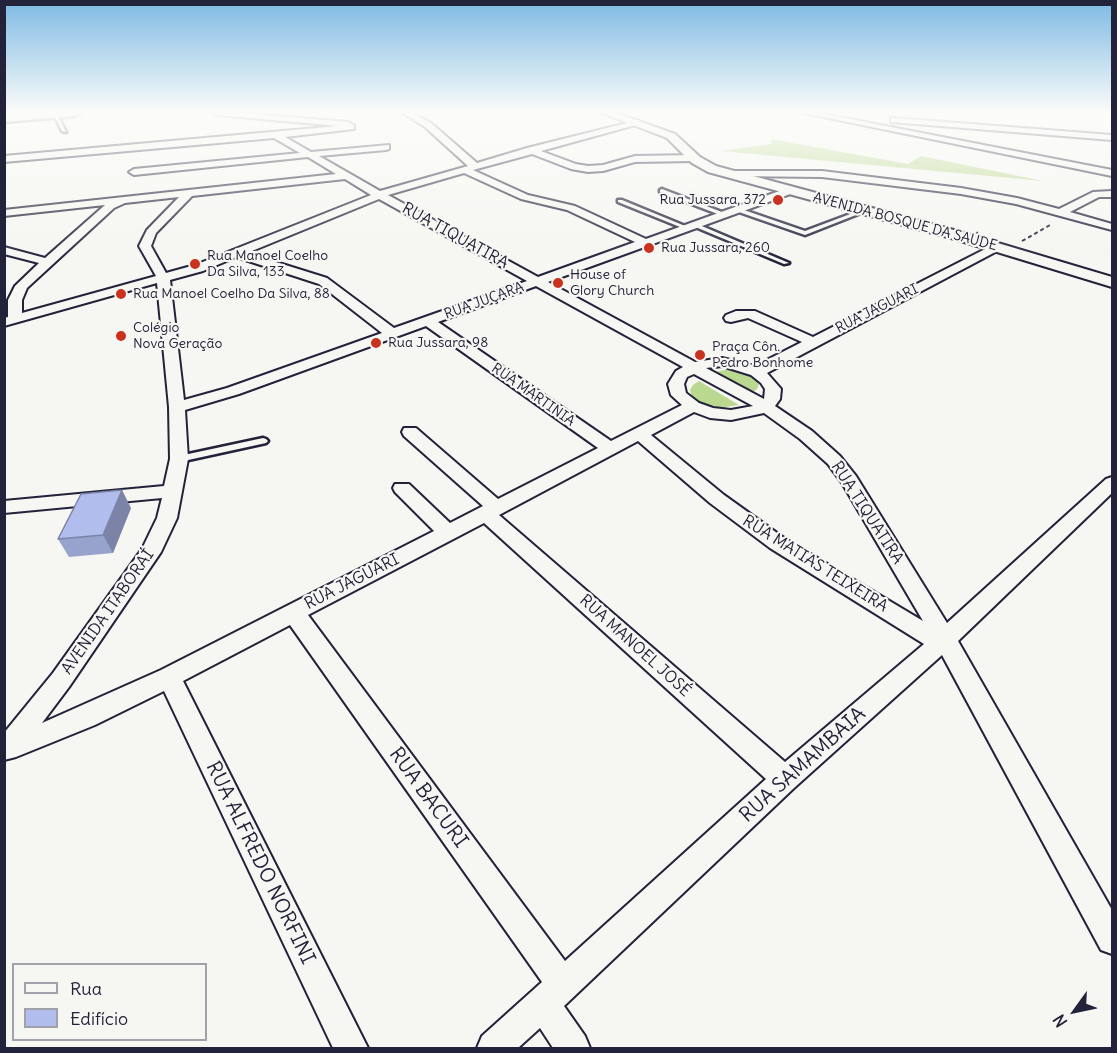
<!DOCTYPE html>
<meta charset="utf-8">
<style>
body{margin:0}
#map{position:relative;width:1117px;height:1053px;overflow:hidden;background:#f6f6f2;font-family:Delius,sans-serif}
canvas{display:block}
.frame{position:absolute;inset:0;border:6px solid #22223b;pointer-events:none}
.legend{position:absolute;left:12px;top:963px;width:195px;height:78px;box-sizing:border-box;background:#f6f6f2;border:2px solid #a1a1a9;margin:0;padding:8px 10px;list-style:none;font-size:18px;color:#22223b}
.legend li{display:flex;align-items:center;gap:12px;height:30px}
.legend b{width:30px;border:2px solid #a1a1a9}
.north{position:absolute;left:1045px;top:981px;width:60px;height:60px;-webkit-text-stroke:4px #f6f6f2;paint-order:stroke;rotate:237deg;font-size:16px;font-weight:700;line-height:24px;text-align:center;color:#22223b}
.north::after{content:'';display:block;margin:auto;width:21px;height:27px;background:#22223b;clip-path:polygon(50% 0,100% 100%,50% 72%,0 100%)}
</style>
<div id="map">
<canvas width="1117" height="1053"></canvas>
<div class="frame"></div>
<ul class="legend">
<li><b style="height:8px;background:#f6f6f2"></b>Rua</li>
<li><b style="height:16px;background:#b0bded"></b>Edifício</li>
</ul>
<div class="north">N</div>
</div>
<script>
const context = document.querySelector('canvas').getContext('2d');
context.lineJoin = 'round';
function fillPath(path, color) {
  context.fillStyle = color;
  context.fill(path, 'evenodd');
}
function toPath(rows) {
  const path = new Path2D();
  for (const r of rows) {
    path.moveTo(r[0], r[1]);
    for (let i = 2; i < r.length; i += 2) path.lineTo(r[i], r[i + 1]);
  }
  return path;
}
function trace(path, color, width, dash) {
  context.strokeStyle = color;
  context.lineWidth = width;
  context.lineCap = dash ? 'butt' : 'round';
  context.setLineDash(dash || []);
  context.stroke(path);
}
function write(font, color, halo, rows, align = 'center') {
  context.font = font + ' Delius,sans-serif';
  context.lineWidth = 4.5;
  context.setLineDash([]);
  context.textBaseline = 'middle';
  context.strokeStyle = halo;
  context.fillStyle = color;
  for (const [text, x, y, turn = 0] of rows) {
    context.save();
    context.translate(x, y);
    context.rotate((+turn || 0) * Math.PI / 180);
    context.textAlign = isNaN(turn) ? turn : align;
    if (halo) context.strokeText(text, 0, 0);
    context.fillText(text, 0, 0);
    context.restore();
  }
}
fillPath(toPath([
 [771,139,908,164,921,156,1043,181,721,151,772,144],
 [731,369,741,371,756,379,759,384,757,389,752,393,714,372],
 [699,381,739,405,719,408,698,402,692,397,690,390,693,385]
]), '#bbd891');
const service = toPath([
 [53,113,57,114,66,132,62,131,53,113],
 [662,189,727,214,728,215,723,216,660,192,660,190,662,189],
 [618,200,622,200,690,228,685,229,618,202,618,200],
 [738,208,805,231,861,210,866,211,805,235,736,211,735,210,738,208],
 [693,224,697,224,789,263,784,264,693,226,693,224],
 [263,438,266,439,268,441,266,443,179,462,174,459,179,456,263,438]
]);
const minor = toPath([
 [213,113,241,113,348,122,354,125,354,129,285,137,311,152,389,145,389,149,386,150,319,156,380,191,468,166,425,127,403,113,412,113,431,123,477,163,527,148,639,120,639,124,541,151,576,164,588,166,603,165,635,156,693,155,698,158,693,161,635,162,603,171,588,172,571,169,532,154,473,170,528,195,575,206,646,239,785,189,793,189,793,193,548,282,695,362,722,358,755,366,802,342,748,318,731,322,726,321,724,318,726,315,736,311,755,311,813,337,993,245,1001,245,1001,249,767,373,781,389,780,399,775,406,812,431,840,456,856,476,947,623,1106,479,1112,477,1112,493,958,641,1112,910,1112,954,1101,950,942,655,794,788,564,1006,585,1036,590,1048,553,1048,540,1028,518,1048,477,1048,482,1036,542,982,290,625,183,681,368,1048,333,1048,164,691,95,725,16,757,4,760,4,733,53,673,142,549,157,518,162,498,4,513,4,501,164,486,170,459,169,407,157,283,4,326,4,318,8,317,8,300,15,286,39,263,4,254,4,247,45,258,105,205,4,216,4,210,336,174,308,157,134,175,129,172,134,169,300,153,274,138,4,162,4,156,338,126,217,115,213,113],
 [464,173,521,199,567,210,635,242,538,277,388,195,464,173],
 [345,179,371,195,195,265,166,273,151,246,156,233,192,196,345,179],
 [179,197,147,230,139,246,156,276,22,313,22,300,27,288,114,208,125,203,179,197],
 [379,199,527,281,394,328,327,278,247,253,379,199],
 [236,257,319,284,382,333,227,388,184,400,170,280,203,271,236,257],
 [536,286,683,367,676,371,668,384,671,395,682,405,611,441,438,322,536,286],
 [426,326,598,448,498,499,416,428,404,428,402,432,404,436,483,506,450,523,409,484,395,484,393,488,395,492,434,531,161,670,42,723,69,687,161,552,177,518,188,459,185,410,239,394,426,326],
 [722,366,751,375,761,383,765,389,764,399,706,368,722,366],
 [694,374,753,406,731,410,713,408,699,403,686,393,684,384,687,377,694,374],
 [694,412,710,418,731,420,764,413,800,439,828,464,842,483,923,621,784,538,724,495,651,435,694,412],
 [638,441,710,503,770,548,924,644,785,762,499,515,638,441],
 [484,523,766,779,565,961,308,615,484,523],
 [804,113,819,113,1112,170,1112,176,804,113],
 [894,118,1112,135,1112,140,891,122,891,118,894,118],
 [733,171,822,171,961,188,1017,198,1059,209,1093,192,1112,191,1112,197,1099,197,1070,212,1112,224,1112,230,1016,204,961,194,822,177,730,176,730,172,733,171]
]);
const tertiary = toPath([
 [602,113,616,113,675,134,700,157,716,166,961,232,1112,277,1112,287,951,238,708,172,692,163,667,138,602,113]
]);
const secondary = toPath([
 [29,113,80,113,74,116,4,122,4,114,29,113]
]);
trace(service, '#22223b', 5);
trace(minor, '#22223b', 4);
trace(tertiary, '#22223b', 4);
trace(secondary, '#22223b', 5);
trace(toPath([
 [1022,241,1052,224]
]), '#22223b', 2, [4, 3]);
fillPath(service, '#f6f6f2');
fillPath(minor, '#f6f6f2');
fillPath(tertiary, '#f6f6f2');
fillPath(secondary, '#f6f6f2');
fillPath(toPath([
 [131,508,113,553,69,557,58,539]
]), '#97a3cc');
fillPath(toPath([
 [122,490,131,508,113,553,103,535]
]), '#7b84a6');
const building = toPath([
 [122,490,103,535,58,539,81,494,122,490]
]);
fillPath(building, '#b0bded');
trace(building, '#7b84a6', 1.5);
const sky = context.createLinearGradient(0, 0, 0, 260);
sky.addColorStop(0, '#7dbae4');
sky.addColorStop(0.43, '#fbfbf9');
sky.addColorStop(1, '#fbfbf900');
context.fillStyle = sky;
context.fillRect(0, 0, 1117, 260);
for (const [x, y, r, color] of [
 [778,200,6,"#c8321e"],
 [649,248,6,"#c8321e"],
 [195,264,6,"#c8321e"],
 [558,283,6,"#c8321e"],
 [121,294,6,"#c8321e"],
 [121,336,6,"#c8321e"],
 [376,343,6,"#c8321e"],
 [700,355,6,"#c8321e"]
]) {
  const dot = new Path2D();
  dot.arc(x, y, r, 0, 2 * Math.PI);
  context.fillStyle = color;
  context.fill(dot);
  trace(dot, '#f6f6f2', 2);
}
write('14px', '#22223b', '#f6f6f2', [
 ["Rua Jussara, 372",766,200,"right"],
 ["Rua Jussara, 260",661,248],
 ["Rua Manoel Coelho",207,256],
 ["Da Silva, 133",207,272],
 ["House of",570,275],
 ["Glory Church",570,291],
 ["Rua Manoel Coelho Da Silva, 88",133,294],
 ["Colégio",133,328],
 ["Nova Geração",133,344],
 ["Rua Jussara, 98",388,343],
 ["Praça Côn.",712,347],
 ["Pedro Bonhome",712,363]
], 'left');
write('14px', '#22223b', '#f6f6f2', [
 ["AVENIDA BOSQUE DA SAÚDE",905,222,15],
 ["RUA JUÇARA",484,301,-20],
 ["RUA JAGUARI",877,309,-27],
 ["RUA MARTINIA",533,395,35]
]);
write('16px', '#22223b', '#f6f6f2', [
 ["RUA TIQUATIRA",455,236,29],
 ["RUA TIQUATIRA",867,513,57],
 ["RUA MATIAS TEIXEIRA",815,564,32],
 ["RUA JAGUARI",352,582,-27],
 ["AVENIDA ITABORAÍ",108,612,-55],
 ["RUA MANOEL JOSÉ",635,646,42]
]);
write('20px', '#22223b', '#f6f6f2', [
 ["RUA SAMAMBAIA",803,765,-42],
 ["RUA BACURI",428,798,54],
 ["RUA ALFREDO NORFINI",260,863,64]
]);
</script>
